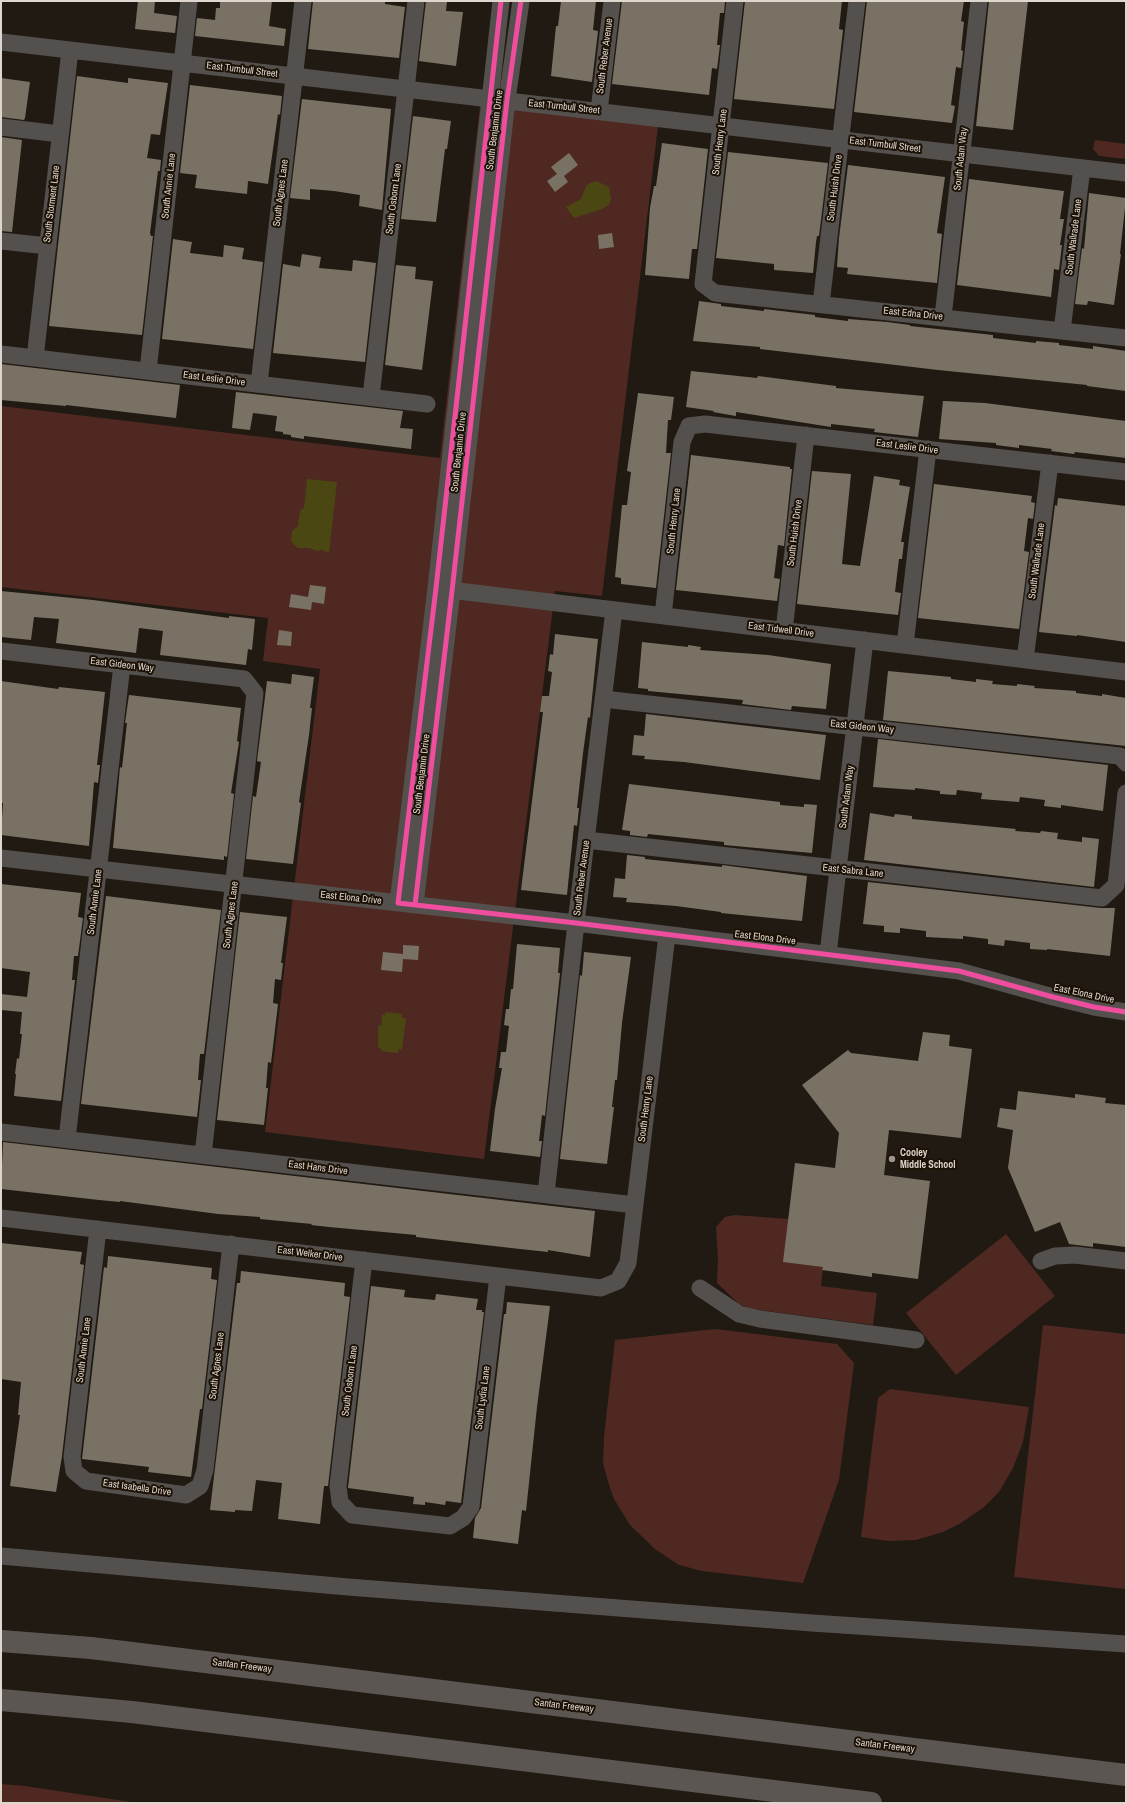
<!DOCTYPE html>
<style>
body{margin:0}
#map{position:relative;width:1127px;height:1804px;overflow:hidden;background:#201a13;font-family:"Archivo Narrow",sans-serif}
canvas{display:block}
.frame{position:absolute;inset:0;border:2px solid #dfd6ce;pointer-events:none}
</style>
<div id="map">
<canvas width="1127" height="1804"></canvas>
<div class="frame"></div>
</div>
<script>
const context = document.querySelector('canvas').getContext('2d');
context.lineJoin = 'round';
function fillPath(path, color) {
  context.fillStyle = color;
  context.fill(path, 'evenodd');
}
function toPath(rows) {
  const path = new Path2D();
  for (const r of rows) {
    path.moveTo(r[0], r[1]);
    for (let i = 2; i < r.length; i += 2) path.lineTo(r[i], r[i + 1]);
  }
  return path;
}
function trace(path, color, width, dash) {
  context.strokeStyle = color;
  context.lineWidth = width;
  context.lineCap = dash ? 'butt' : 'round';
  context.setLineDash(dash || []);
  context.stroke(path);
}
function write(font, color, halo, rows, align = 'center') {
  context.font = font + ' "Archivo Narrow",sans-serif';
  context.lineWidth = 4;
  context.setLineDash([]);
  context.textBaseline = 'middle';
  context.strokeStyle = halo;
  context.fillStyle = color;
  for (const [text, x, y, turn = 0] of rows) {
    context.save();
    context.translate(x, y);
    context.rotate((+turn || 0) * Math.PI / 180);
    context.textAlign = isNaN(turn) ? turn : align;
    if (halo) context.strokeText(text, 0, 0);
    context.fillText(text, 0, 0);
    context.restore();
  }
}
fillPath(toPath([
 [480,106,658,126,602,596,555,591,484,1159,265,1132,320,669,263,661,268,618,1,587,1,406,440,458],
 [1095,140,1126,144,1126,159,1099,156,1093,149],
 [735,1215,789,1219,823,1267,821,1286,877,1293,873,1325,752,1309,739,1304,717,1283,718,1259,716,1227,725,1217],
 [1006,1234,1055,1296,956,1375,906,1313],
 [1043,1325,1126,1334,1126,1589,1014,1577],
 [715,1329,837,1344,854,1363,839,1480,803,1583,702,1571,679,1565,655,1549,630,1525,614,1499,609,1485,603,1463,604,1436,615,1340],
 [890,1389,1029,1407,1023,1442,1013,1468,999,1492,984,1507,961,1523,943,1532,916,1540,888,1541,861,1537,878,1398],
 [1,1784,25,1786,138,1803,1,1803]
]), '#4f2822');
fillPath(toPath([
 [596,181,609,187,611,199,609,205,602,209,574,218,566,207,581,199,586,186,590,183],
 [307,479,337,482,329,553,322,550,317,551,309,548,298,548,293,544,291,540,292,531,298,526,300,512,301,509,304,508],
 [385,1012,402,1014,402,1018,406,1018,402,1050,399,1049,398,1053,381,1051,381,1048,378,1048,378,1025,381,1026,382,1015,385,1015]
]), '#4b4713');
fillPath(toPath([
 [138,1,155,1,154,13,177,16,175,33,135,29],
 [220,1,272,1,269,26,286,29,284,46,195,36,197,18,215,20,216,8,220,8],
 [313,1,385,1,385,4,405,7,399,58,308,49],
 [426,1,447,1,446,11,463,12,456,66,419,61],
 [561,1,596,1,593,30,598,31,592,82,551,76,556,26,558,26],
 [622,1,725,1,724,13,720,13,717,45,720,45,717,69,712,68,709,95,612,84],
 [745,1,842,1,839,29,843,30,834,109,734,99],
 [867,1,964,1,961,21,964,22,961,50,963,51,961,68,956,67,951,105,955,106,952,123,854,112],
 [989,1,1028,1,1013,130,976,126],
 [77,76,128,83,128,78,168,83,160,135,151,134,147,158,161,160,160,171,158,171,150,233,151,236,153,236,142,335,49,326],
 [1,78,30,82,25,118,24,120,1,117],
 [190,85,282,96,280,115,278,114,268,184,248,181,247,194,195,188,197,175,180,173],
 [302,99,391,109,382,210,359,206,360,195,334,191,310,189,310,200,290,198],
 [413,116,451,121,447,149,445,149,436,222,401,219],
 [1,137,22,140,12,232,1,231],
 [662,143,708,149,697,249,692,249,689,279,645,275,650,208,654,186,656,186],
 [728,152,828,163,819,236,817,236,816,242,813,273,774,270,774,264,716,258],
 [569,153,578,165,564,176,568,182,555,192,547,181,557,174,551,167],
 [848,165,945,177,937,233,942,234,937,283,847,274,848,268,837,267,839,238],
 [969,179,1064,191,1060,219,1064,219,1060,245,1062,245,1059,270,1054,269,1051,297,957,285],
 [1089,193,1126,198,1120,254,1121,254,1114,305,1088,301,1087,305,1075,304,1082,248,1084,249],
 [612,233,614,247,599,249,598,235],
 [173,239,192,242,190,253,223,257,224,245,244,248,242,259,263,262,253,349,162,339],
 [302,254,321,257,319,268,352,271,353,260,376,263,365,362,273,353,283,264,300,267],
 [396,265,416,267,415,279,433,281,422,370,385,365],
 [699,301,721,304,721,306,764,311,764,309,815,315,815,317,848,321,848,319,887,322,910,325,910,326,993,335,993,338,1036,343,1036,341,1059,343,1059,345,1093,349,1093,346,1126,351,1126,391,1087,386,1087,385,938,370,760,349,760,347,693,341],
 [1,364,180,385,176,418,66,405,66,406,1,400],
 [691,371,757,378,758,376,836,386,836,388,924,396,918,437,874,432,875,429,831,424,831,427,736,412,736,416,713,412,714,411,686,407],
 [236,392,403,411,400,428,413,429,411,449,304,436,304,439,291,437,291,435,283,434,283,432,275,431,277,416,253,413,250,430,232,428],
 [638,393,674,397,671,420,668,420,666,453,671,453,656,588,621,584,621,578,615,577,622,505,627,505,631,472,627,471],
 [943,401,985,403,1126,421,1126,458,1075,452,1074,454,1051,451,1052,449,1019,445,1019,448,996,445,996,443,939,439],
 [691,455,790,467,790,469,792,469,784,546,778,545,774,578,780,579,777,601,676,590],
 [812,471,851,474,842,564,860,566,874,476,900,480,899,485,910,487,901,542,904,542,902,559,899,559,895,592,901,593,898,615,797,604],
 [934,484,1032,496,1031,502,1035,503,1033,519,1028,518,1024,551,1029,552,1019,629,918,618],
 [1058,498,1126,506,1126,642,1077,635,1077,636,1039,632,1055,505,1057,506],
 [310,585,326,587,324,604,312,602,311,610,289,607,291,594,308,597],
 [1,591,93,600,229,618,229,616,255,619,252,650,248,649,246,665,160,655,163,631,139,628,136,653,56,643,59,619,34,617,31,640,1,637],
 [279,630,292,632,291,646,277,645],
 [555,634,598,639,590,718,588,717,583,753,577,808,579,808,577,826,574,825,567,895,521,890,543,712,540,712,542,696,549,696,552,672,548,671,550,654,553,655],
 [642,642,688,647,688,645,701,647,700,650,768,655,831,664,826,709,792,706,791,710,742,704,743,700,648,691,648,689,638,688],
 [888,671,951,677,951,679,976,682,976,679,993,681,992,684,1017,686,1017,684,1035,686,1034,688,1076,691,1076,693,1102,696,1102,694,1126,698,1126,746,883,720],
 [292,674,314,677,310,708,312,708,309,735,299,802,301,803,293,864,246,859,253,796,256,797,261,762,257,761,267,681,291,684],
 [1,681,58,689,59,687,105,692,97,765,100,765,98,783,94,782,89,846,1,835,3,803,1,803],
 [129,695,241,708,237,741,239,742,231,793,234,794,227,857,224,856,224,860,113,848,120,767,122,768,127,723,125,723],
 [646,714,826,735,820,780,684,762,644,759,645,756,632,755,634,735,644,736],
 [878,739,1108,765,1103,811,1061,805,1061,808,1044,806,1045,800,1020,797,1019,802,981,799,982,793,957,790,956,795,940,794,940,791,915,788,915,790,873,787],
 [629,784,780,802,780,805,804,807,804,804,817,805,812,853,724,845,724,842,648,834,647,837,630,835,630,831,622,830],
 [870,813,894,817,895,814,912,816,912,819,1016,829,1015,831,1040,833,1041,831,1058,833,1057,839,1082,842,1082,837,1099,839,1094,887,864,860],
 [627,855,645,857,645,859,722,867,722,865,807,876,802,921,721,913,721,912,676,906,626,902,627,898,613,897,615,878,625,879],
 [868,882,1101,908,1115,908,1110,956,1047,949,1047,950,1030,949,1030,943,1005,940,1004,946,988,944,988,939,963,936,963,939,926,937,926,931,900,928,900,933,884,932,884,926,863,924],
 [1,884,81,893,78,917,83,918,78,956,74,956,72,980,75,980,61,1101,14,1096,16,1074,15,1074,17,1058,19,1059,22,1034,20,1034,22,1012,1,1010,1,994,27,997,30,972,1,968],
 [106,896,221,910,204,1054,200,1054,198,1080,201,1080,197,1117,81,1104],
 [240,912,287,917,281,963,283,963,281,980,275,979,273,1003,278,1004,271,1063,268,1062,266,1088,268,1088,264,1125,217,1120],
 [517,944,560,948,558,973,560,973,545,1116,542,1115,539,1141,542,1141,540,1157,490,1151,495,1109,502,1068,499,1068,501,1052,506,1052,509,1026,504,1025,506,1009,509,1009,511,989,513,989],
 [403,945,419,946,418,960,403,959,402,972,381,970,383,952,403,954],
 [584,952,631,957,622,1023,617,1080,615,1080,612,1107,614,1107,607,1164,560,1159,580,975,582,976],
 [923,1032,950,1035,949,1046,972,1049,961,1138,889,1130,884,1175,930,1181,918,1279,872,1273,872,1277,822,1270,823,1267,783,1262,795,1163,835,1168,839,1133,802,1085,848,1050,851,1053,918,1061],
 [1018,1091,1075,1098,1075,1094,1106,1098,1105,1103,1126,1105,1126,1247,1093,1243,1093,1247,1069,1244,1060,1222,1035,1232,1008,1168,1013,1130,997,1127,1000,1108,1016,1110],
 [3,1142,595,1211,590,1257,548,1250,548,1252,511,1248,416,1237,416,1235,329,1227,311,1225,312,1224,260,1219,260,1217,218,1214,120,1201,120,1202,99,1200,1,1189],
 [1,1243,82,1252,80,1264,84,1265,62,1456,56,1492,10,1486,20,1415,18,1415,21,1382,1,1379],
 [108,1256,212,1268,211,1279,217,1280,202,1409,200,1409,191,1477,148,1472,149,1467,82,1459,104,1267,107,1268],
 [241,1271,345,1283,344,1296,350,1297,328,1486,324,1486,320,1524,278,1519,282,1483,256,1480,252,1511,235,1510,235,1512,210,1510,237,1283,240,1283],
 [371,1286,405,1290,404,1297,435,1300,436,1294,478,1299,476,1310,482,1310,482,1312,484,1312,461,1503,446,1501,445,1505,425,1502,425,1505,413,1504,414,1497,348,1488],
 [507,1302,550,1306,537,1407,526,1511,522,1510,518,1544,473,1538,475,1518,481,1508,504,1314,506,1314]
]), '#797264');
trace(toPath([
 [735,1,703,284,715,293,1126,338],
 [1,42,1126,173],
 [599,111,612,1],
 [1,127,60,134],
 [1,241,48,246],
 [821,304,857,1],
 [943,317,979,1],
 [1062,331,1082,168],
 [1,354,427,404],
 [35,358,70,50],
 [148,371,189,1],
 [259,384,303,1],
 [371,397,416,1],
 [442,589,1126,672],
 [663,616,682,442,689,426,705,424,1126,472],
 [784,631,806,435],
 [905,645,928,449],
 [1,651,244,679,255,693,203,1155],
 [1025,660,1050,463],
 [603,699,1120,756,1126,763],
 [586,840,1102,898,1116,885,1126,793],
 [1,858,576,923,959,971,1053,997,1094,1007,1126,1012],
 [398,903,436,588,501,1],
 [415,905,452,591,507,100,521,1],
 [828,954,865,640],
 [1,1132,635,1205],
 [67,1139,122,665],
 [546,1194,576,923,614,610],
 [1,1218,601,1288,618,1281,628,1263,667,935],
 [98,1229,72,1457,74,1471,86,1481,186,1495,200,1486,205,1470,231,1244],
 [364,1260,338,1486,340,1502,352,1515,450,1526,463,1518,471,1507,498,1276],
 [1041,1261,1055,1256,1075,1255,1126,1261],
 [700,1288,739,1314,760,1319,916,1340],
 [1,1556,348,1587,812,1623,1126,1644]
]), '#54504e', 17);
trace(toPath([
 [1,1641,91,1648,1126,1775],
 [1,1700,132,1712,871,1803]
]), '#5c5653', 22);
trace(toPath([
 [501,1,436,588,398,903,576,923,959,971,1053,997,1094,1007,1126,1012],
 [415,905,452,591,507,100,521,1]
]), '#ef4d9e', 5);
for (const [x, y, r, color] of [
 [892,1159,4,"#9c948d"]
]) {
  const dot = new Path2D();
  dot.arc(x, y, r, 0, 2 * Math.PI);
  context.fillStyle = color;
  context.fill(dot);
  trace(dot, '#1c1105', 1.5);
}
write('10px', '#dfd6ce', '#1c1105', [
 ["South Reber Avenue",605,56,-83],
 ["East Turnbull Street",242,70,7],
 ["East Turnbull Street",564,107,6],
 ["South Benjamin Drive",495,130,-83],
 ["South Henry Lane",720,142,-83],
 ["East Turnbull Street",885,145,7],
 ["South Adam Way",961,159,-84],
 ["South Annie Lane",169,186,-84],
 ["South Huish Drive",835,188,-83],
 ["South Agnes Lane",281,193,-83],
 ["South Osborn Lane",394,199,-83],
 ["South Storment Lane",52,204,-83],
 ["South Wallrade Lane",1074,237,-83],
 ["East Edna Drive",913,314,6],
 ["East Leslie Drive",214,379,7],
 ["East Leslie Drive",907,447,7],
 ["South Benjamin Drive",459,452,-84],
 ["South Henry Lane",674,521,-84],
 ["South Huish Drive",795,533,-83],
 ["South Wallrade Lane",1037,561,-83],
 ["East Tidwell Drive",781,630,7],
 ["East Gideon Way",122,665,7],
 ["East Gideon Way",862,727,6],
 ["South Benjamin Drive",422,774,-83],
 ["South Adam Way",847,797,-83],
 ["East Sabra Lane",853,871,6],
 ["South Reber Avenue",582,878,-83],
 ["East Elona Drive",351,898,6],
 ["South Annie Lane",95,902,-83],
 ["South Agnes Lane",231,915,-83],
 ["East Elona Drive",765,938,7],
 ["East Elona Drive",1084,994,12],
 ["South Henry Lane",646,1109,-83],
 ["East Hans Drive",318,1168,7],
 ["East Welker Drive",310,1254,7],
 ["South Annie Lane",84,1350,-83],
 ["South Agnes Lane",217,1366,-83],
 ["South Osborn Lane",350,1381,-83],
 ["South Lydia Lane",483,1398,-83],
 ["East Isabella Drive",137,1488,8],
 ["Santan Freeway",242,1666,7],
 ["Santan Freeway",564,1706,7],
 ["Santan Freeway",885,1746,7]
]);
write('bold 10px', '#dfd6ce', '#1c1105', [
 ["Cooley",900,1153],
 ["Middle School",900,1165]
], 'left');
</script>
